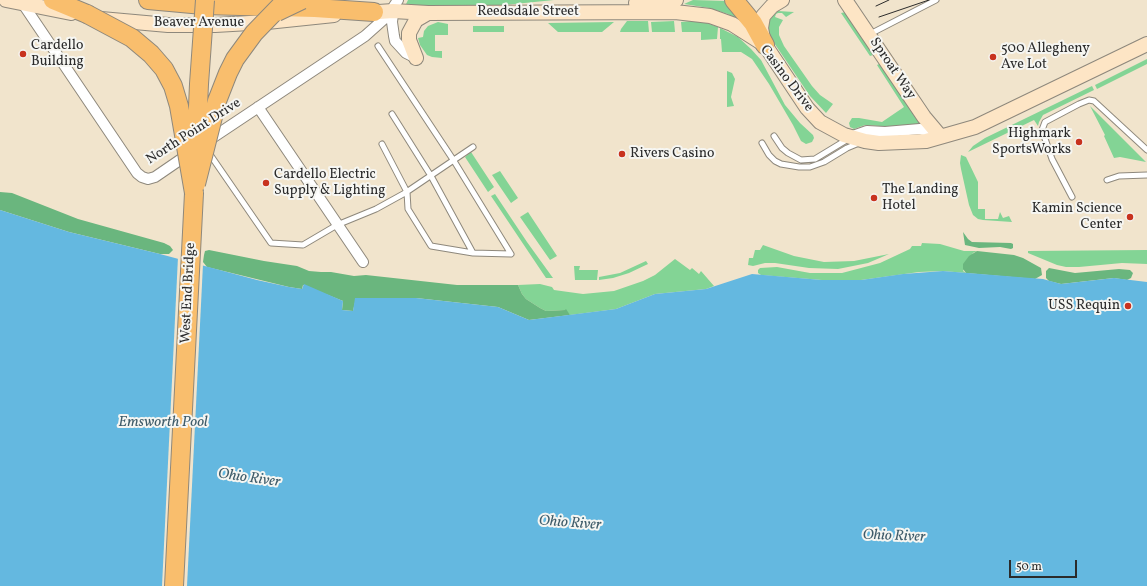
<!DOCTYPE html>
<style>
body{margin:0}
#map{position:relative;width:1147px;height:586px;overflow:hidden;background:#f1e4cc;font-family:Vollkorn,serif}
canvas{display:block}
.scale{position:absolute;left:1009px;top:560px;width:68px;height:18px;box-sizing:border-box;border:2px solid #2b2b2b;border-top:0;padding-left:5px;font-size:12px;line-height:14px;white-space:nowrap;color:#2b2b2b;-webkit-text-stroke:3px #f6f6f2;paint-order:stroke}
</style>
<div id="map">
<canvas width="1147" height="586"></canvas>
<div class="scale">50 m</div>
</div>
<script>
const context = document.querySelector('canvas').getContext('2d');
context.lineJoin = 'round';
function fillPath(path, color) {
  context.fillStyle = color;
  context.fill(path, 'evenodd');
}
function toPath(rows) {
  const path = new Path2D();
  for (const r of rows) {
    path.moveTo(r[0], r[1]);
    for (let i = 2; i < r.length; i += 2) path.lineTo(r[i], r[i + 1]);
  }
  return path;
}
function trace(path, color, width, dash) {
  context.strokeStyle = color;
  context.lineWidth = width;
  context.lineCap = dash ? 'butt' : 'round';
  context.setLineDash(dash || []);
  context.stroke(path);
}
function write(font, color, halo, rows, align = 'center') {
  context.font = font + ' Vollkorn,serif';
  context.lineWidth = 4;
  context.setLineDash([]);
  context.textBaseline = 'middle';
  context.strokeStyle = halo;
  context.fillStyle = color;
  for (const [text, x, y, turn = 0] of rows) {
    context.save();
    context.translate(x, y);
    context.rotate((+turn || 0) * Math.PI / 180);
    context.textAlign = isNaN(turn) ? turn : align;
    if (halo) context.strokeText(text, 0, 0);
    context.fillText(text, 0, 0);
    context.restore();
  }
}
fillPath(toPath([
 [408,0,554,0,495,6,405,6],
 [693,0,727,1,740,14,735,18,728,14,709,8,684,4],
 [778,11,794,12,786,17,782,13,778,13,776,14,775,17,783,20,779,27,779,35,784,46,812,86,820,95,833,104,826,113,810,96,768,34,767,30,769,20],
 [846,12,875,54,873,55,870,56,841,13],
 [627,21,648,21,649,32,620,32,621,29],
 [674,21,675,32,652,32,651,22],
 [691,21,707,23,718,27,717,39,701,40,701,32,682,32,681,22],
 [438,22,448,24,448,35,435,35,435,51,442,51,442,58,432,57,427,55,420,45,418,38,423,37,424,31,428,26],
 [614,22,602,32,558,32,548,23],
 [473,26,504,26,504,32,473,32],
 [720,28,738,37,751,49,761,60,785,105,800,123,813,135,814,138,812,142,806,144,801,141,793,125,769,84,752,59,741,52,722,52,721,39,720,39],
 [1147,59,1147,64,1097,89,1095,85],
 [879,64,881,64,921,122,919,124,894,127,865,125,854,129,850,127,849,123,852,118,859,118,882,122,904,107,877,65],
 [727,71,732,73,735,79,731,97,734,106,727,107],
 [1092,86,1094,90,1043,115,1039,122,1038,126,1034,120,968,152,973,146,985,138],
 [1090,106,1146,162,1120,157,1114,158,1104,136,1105,135],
 [471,152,494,187,488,192,465,157],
 [961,155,966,157,978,182,978,209,985,209,985,219,998,219,1000,212,1003,218,1009,216,1012,222,983,220,978,219,973,215,969,205,961,169,960,163],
 [500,171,518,198,511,203,492,175],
 [495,194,527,242,553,278,546,278,491,196],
 [528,212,557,256,550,260,520,217],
 [922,243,940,244,964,251,977,251,973,253,963,271,966,273,943,271,919,272,861,280,822,280,761,275,758,273,758,270,760,268,777,267,810,273,842,273,880,263,910,249,912,246,921,246],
 [763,245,794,256,824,262,854,261,889,254,868,263,838,269,809,268,775,263,765,263,753,266,748,265,749,258,753,258,755,250,760,250],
 [1147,250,1147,264,1122,263,1079,267,1066,267,1057,265,1028,253,1028,251],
 [675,259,690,270,692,268,699,274,701,271,714,286,706,289,655,294,616,309,570,315,565,310,546,311,540,308,526,299,522,294,518,285,540,284,552,287,554,290,583,294,614,291,643,281,655,275],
 [646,261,648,264,629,273,613,278,599,280,599,277,620,273],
 [574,266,580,266,579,270,598,270,597,280,575,280]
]), '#83d495');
fillPath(toPath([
 [0,192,12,193,78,219,164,243,170,246,173,250,169,254,160,254,69,232,0,210],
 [963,232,968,239,972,242,1011,243,1013,244,1013,248,1011,249,1000,247,979,248,965,245],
 [209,250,264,261,297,266,309,271,321,272,331,272,354,276,366,275,457,285,518,285,522,294,526,299,540,308,546,311,565,310,566,309,570,315,529,320,498,307,416,298,356,298,353,311,342,310,343,301,303,285,302,289,289,287,207,267,203,262,204,255,205,251],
 [977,251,1014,255,1023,258,1041,268,1042,275,1035,279,966,273,963,269,963,264,969,256],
 [1049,268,1075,273,1119,269,1130,270,1133,273,1131,278,1127,280,1114,278,1061,284,1049,281,1046,278,1046,271]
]), '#6ab67e');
fillPath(toPath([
 [0,210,69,232,160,254,257,280,289,287,302,289,304,284,343,301,342,310,353,311,355,298,416,298,498,307,529,320,616,309,655,294,706,289,752,274,822,280,861,280,903,274,943,271,1043,279,1061,284,1114,278,1147,282,1147,586,0,586]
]), '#64b8e0');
fillPath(toPath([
 [178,257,203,264,187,586,162,586]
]), '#f1e4cc');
const lane = toPath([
 [870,34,936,0],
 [378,46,454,161,511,254,473,253,431,176,392,114],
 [774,136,782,148,788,153,801,160,815,159,848,139],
 [762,143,769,155,775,161,781,164,799,167,810,167,824,162,847,148,859,143],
 [382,144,407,192,408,209,431,246,473,253],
 [209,153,271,243,303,245,337,225,376,209,405,193,473,147],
 [1107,180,1119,176,1147,175],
 [1072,197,1052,159,1042,130,1045,122,1079,104,1089,100,1094,101,1147,150]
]);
const street = toPath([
 [398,0,394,6,392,22,394,36,395,41,406,53,416,58],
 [23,4,137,173,142,177,148,179,155,177,190,153],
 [258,107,363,262],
 [850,137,867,131,885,132,920,129,940,136],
 [206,142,365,36,393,11]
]);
const secondary = toPath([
 [6,0,71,13],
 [845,0,924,117,940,136],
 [636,3,666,2,676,0],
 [364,13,393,11,428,13,675,12,710,16,732,24,765,45,807,108,820,122,844,135,865,141,879,143,926,141,975,127,1147,44],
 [101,19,168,25,215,25,267,22,334,15],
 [763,39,761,28,763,16,772,6,782,0],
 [416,58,409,40,409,33,416,20,428,13]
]);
const highway = toPath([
 [53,0,87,14],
 [148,0,203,5,315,8,374,12],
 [734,0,753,23,765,45],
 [174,586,194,193]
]);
trace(lane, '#8e887c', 7);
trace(street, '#8e887c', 12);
trace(secondary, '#8e887c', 16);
trace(highway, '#8e887c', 20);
trace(lane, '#fff', 5);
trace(street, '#fff', 10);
trace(secondary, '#fde5c5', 14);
trace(highway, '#f9be6d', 18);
trace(toPath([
 [876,6,889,0],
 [879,17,929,0]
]), '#2b2b2b', 1);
const highwayBridge = toPath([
 [277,12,302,0],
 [87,14,132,38,151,54,164,69,173,86,179,106,194,193],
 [196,152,199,84,205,0],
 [196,184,217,101,228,73,235,59,254,33,286,0]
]);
trace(highwayBridge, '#8e887c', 20, []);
trace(highwayBridge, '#f9be6d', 18);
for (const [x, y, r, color] of [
 [23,54,4,"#c8321e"],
 [993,57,4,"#c8321e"],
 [1079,142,4,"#c8321e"],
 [622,154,4,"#c8321e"],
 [266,183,4,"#c8321e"],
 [874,198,4,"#c8321e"],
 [1130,217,4,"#c8321e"],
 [1128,306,4,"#c8321e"]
]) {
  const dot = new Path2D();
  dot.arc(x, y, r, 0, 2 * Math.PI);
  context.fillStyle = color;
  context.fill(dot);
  trace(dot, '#f6f6f2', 1.5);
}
write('14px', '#2b2b2b', '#f6f6f2', [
 ["Reedsdale Street",528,12],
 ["Beaver Avenue",199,23],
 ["Sproat Way",892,69,56],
 ["Casino Drive",786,79,53],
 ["North Point Drive",194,132,-33],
 ["West End Bridge",189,293,-87]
]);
write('14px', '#2b2b2b', '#f6f6f2', [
 ["Cardello",31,46],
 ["Building",31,62],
 ["500 Allegheny",1001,49],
 ["Ave Lot",1001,65],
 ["Highmark",1071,134,"right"],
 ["SportsWorks",1071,150,"right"],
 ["Rivers Casino",630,154],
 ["Cardello Electric",274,175],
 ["Supply & Lighting",274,191],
 ["The Landing",882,190],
 ["Hotel",882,206],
 ["Kamin Science",1122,209,"right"],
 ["Center",1122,225,"right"],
 ["USS Requin",1120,306,"right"]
], 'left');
write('italic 15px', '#3f5c6a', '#f6f6f2', [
 ["Emsworth Pool",163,423],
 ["Ohio River",249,479,8],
 ["Ohio River",570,524,4],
 ["Ohio River",894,537,2]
]);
</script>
